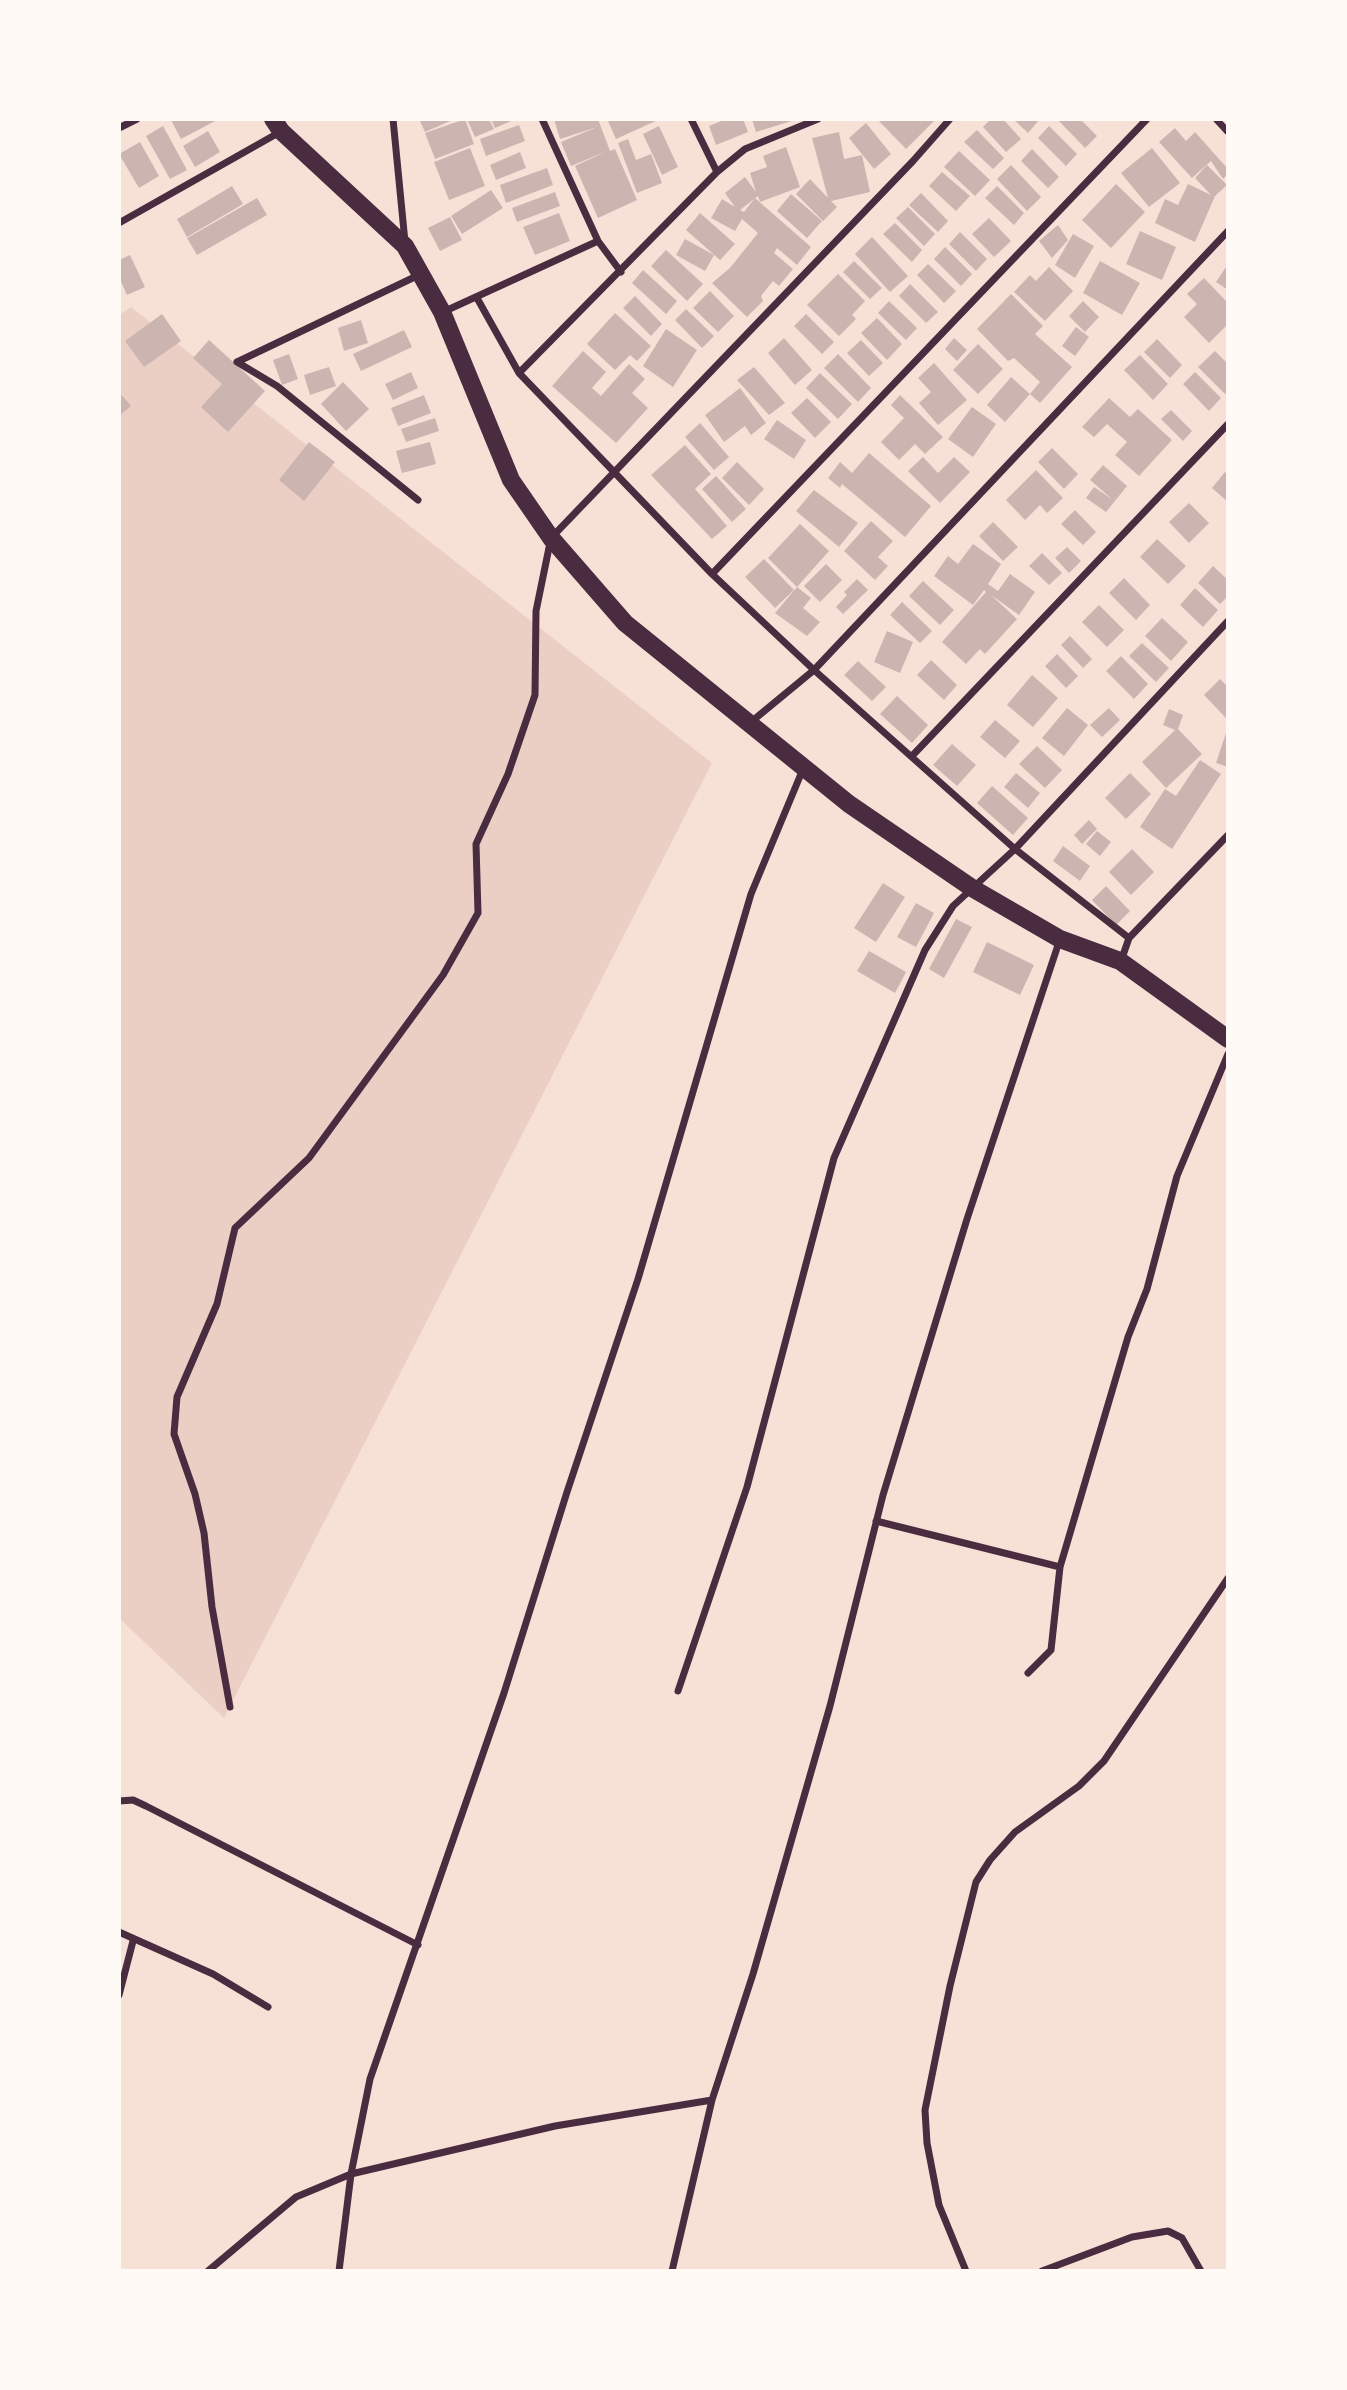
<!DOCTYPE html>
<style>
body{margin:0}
#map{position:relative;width:1347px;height:2390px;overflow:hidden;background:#f7e1d7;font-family:"DM Sans",sans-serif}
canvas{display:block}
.frame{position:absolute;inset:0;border:121px solid #fffaf5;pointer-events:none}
</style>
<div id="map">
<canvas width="1347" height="2390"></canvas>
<div class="frame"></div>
</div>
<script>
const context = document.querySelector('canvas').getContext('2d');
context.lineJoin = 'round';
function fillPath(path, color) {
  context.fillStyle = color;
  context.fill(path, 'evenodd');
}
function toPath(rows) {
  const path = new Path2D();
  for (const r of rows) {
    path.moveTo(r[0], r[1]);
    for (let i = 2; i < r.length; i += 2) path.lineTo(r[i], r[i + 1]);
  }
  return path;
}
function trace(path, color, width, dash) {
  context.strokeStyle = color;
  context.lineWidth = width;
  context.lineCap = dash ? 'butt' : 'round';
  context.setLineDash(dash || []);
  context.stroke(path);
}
fillPath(toPath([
 [131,307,712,763,224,1718,119,1618,119,315]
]), '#ebcfc5');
fillPath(toPath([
 [219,119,181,139,171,120,174,119],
 [419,119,455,119,425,132],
 [465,119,474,144,435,159,425,133],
 [467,119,489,119,494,129,475,137],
 [491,119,516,119,495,128],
 [554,119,598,119,610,151,615,149,637,200,598,218,575,166,607,151,571,166,561,142,597,127,560,139],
 [612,119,660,119,616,139,608,121],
 [726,119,743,119,748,132,716,145,709,126],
 [752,119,795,119,795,120,756,132],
 [881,119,936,119,906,149,879,121],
 [991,119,1003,119,1021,139,1006,152,983,127],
 [1013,119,1040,119,1028,133],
 [1057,119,1080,119,1097,136,1085,148],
 [866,123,891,154,874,169,849,138],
 [519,125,525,141,486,156,480,139],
 [163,126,187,170,170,179,146,136],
 [659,126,678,167,662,175,643,134],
 [1049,126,1077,154,1066,166,1038,138],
 [1175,128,1186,141,1195,132,1228,169,1228,174,1223,179,1211,161,1192,178,1159,142],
 [977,130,1004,158,993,169,964,142],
 [208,131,220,152,195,167,183,146],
 [839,132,844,159,862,155,870,192,831,201,837,207,823,221,796,194,810,179,828,198,812,138],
 [628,139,636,160,651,154,662,183,637,193,618,143],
 [140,142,159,176,139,188,119,154],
 [786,147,800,187,760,202,758,196,740,210,744,212,755,198,811,247,797,265,777,248,774,253,793,269,779,286,773,281,761,296,763,301,747,317,712,283,730,268,758,233,742,219,735,231,711,218,722,199,735,207,725,193,745,177,756,192,750,173,767,167,763,156],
 [470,148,485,186,449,200,434,162],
 [1152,148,1180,183,1149,207,1121,173],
 [1032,149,1059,177,1048,188,1021,161],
 [959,151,990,180,975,196,944,167],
 [520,152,526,168,496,180,490,165],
 [1011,165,1041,197,1027,211,997,179],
 [1207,165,1227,185,1215,196,1195,242,1155,223,1165,199,1178,205,1188,184,1211,195,1195,178],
 [547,168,553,185,506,203,500,185],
 [942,172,970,196,956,211,929,186],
 [1116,184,1145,212,1111,248,1082,220],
 [232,186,243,204,187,237,177,219],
 [997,186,1024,213,1014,225,985,198],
 [491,190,503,208,462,234,451,216],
 [555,192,560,206,517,222,512,208],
 [921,193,948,221,938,232,909,205],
 [791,194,822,221,807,238,777,211],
 [257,198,267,215,197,255,187,238],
 [908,207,935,234,924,246,896,218],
 [559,213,570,241,535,255,523,227],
 [700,213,735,244,720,260,686,230],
 [450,217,462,240,440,251,428,228],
 [989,218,1011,241,994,257,972,234],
 [895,223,922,250,912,262,883,234],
 [1058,225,1068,240,1052,258,1039,241],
 [1140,231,1176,247,1162,280,1126,264],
 [960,232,987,259,976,271,949,244],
 [1073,234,1094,246,1075,278,1055,265],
 [872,237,908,276,890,292,855,254],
 [685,239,714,255,705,271,676,255],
 [945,247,972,274,961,286,934,259],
 [666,250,703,284,687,301,651,266],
 [130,255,145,287,127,295,119,277,119,260],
 [854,261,882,288,870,299,843,272],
 [1100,261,1140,283,1122,315,1083,293],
 [928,264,956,291,944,303,917,275],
 [1228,264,1228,290,1216,282],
 [1049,267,1073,291,1045,321,1014,292,1030,275,1036,281],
 [643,270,677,301,666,314,632,283],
 [838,274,865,301,852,315,856,319,839,336,807,305],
 [1204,278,1228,303,1228,324,1209,343,1184,317,1197,304,1187,294],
 [910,284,938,312,926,323,899,296],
 [710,291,734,316,718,332,693,308],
 [1011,294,1043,326,1035,334,1072,367,1040,403,1030,394,1040,382,1014,358,1008,361,977,329],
 [635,296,662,324,651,336,623,308],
 [889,301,917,328,906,340,878,313],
 [1083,301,1099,317,1085,332,1069,316],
 [686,309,714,336,702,348,675,320],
 [615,313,651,346,637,361,630,355,615,370,587,344],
 [162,314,181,341,144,367,125,341],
 [806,314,834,342,822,354,794,326],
 [877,318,902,344,887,360,861,333],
 [361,320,368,343,344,351,338,328],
 [1076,327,1089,337,1075,356,1062,346],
 [666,329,697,350,673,387,643,366],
 [404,330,412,347,361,371,353,354],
 [784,338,812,370,795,385,768,353],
 [954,338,967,350,957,361,945,349],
 [1157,339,1182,365,1170,378,1144,352],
 [209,340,265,391,228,432,201,407,222,384,193,358],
 [861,340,883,363,869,376,847,353],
 [978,344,1003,369,978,394,953,370],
 [583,351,606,372,592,388,601,396,629,364,645,379,632,393,648,408,616,443,552,386],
 [1215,351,1228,364,1228,391,1225,394,1198,367],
 [289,354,298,379,282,385,273,360],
 [838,354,871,388,858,402,824,368],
 [1140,355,1168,384,1153,400,1124,370],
 [934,363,967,400,938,425,919,403,931,392,918,378],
 [329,367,336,386,310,395,304,375],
 [754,367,785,403,769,415,737,380],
 [411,372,418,388,393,400,385,384],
 [1195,372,1221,398,1209,411,1183,384],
 [820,373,852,404,838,419,806,388],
 [1011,377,1030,394,1005,422,987,405],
 [343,382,369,409,346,431,321,404],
 [740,388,766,423,751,435,745,426,724,442,705,415],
 [119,392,131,406,119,416],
 [424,395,431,413,398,426,391,408],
 [900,395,943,437,925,454,915,444,899,460,881,442,904,418,891,405],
 [807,398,831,422,815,438,791,413],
 [1109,398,1130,417,1138,409,1172,440,1139,476,1115,455,1127,442,1107,424,1094,437,1082,427],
 [972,407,996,424,973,457,948,439],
 [1171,410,1192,431,1183,441,1161,419],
 [435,418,439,431,406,442,401,429],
 [777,420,806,440,794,459,764,439],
 [700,423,729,457,714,470,685,437],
 [309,442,335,462,304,501,279,480],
 [430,442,436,464,402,473,396,451],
 [685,445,711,474,695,489,727,526,712,539,651,475],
 [1052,448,1078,474,1064,489,1038,462],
 [869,453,931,506,905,537,842,484,840,488,828,478,840,462,852,473],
 [923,457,938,473,954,457,970,472,940,503,908,471],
 [737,462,764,489,749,505,722,478],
 [1103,465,1127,486,1106,512,1086,498,1094,487,1112,499,1090,480],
 [1036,470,1063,498,1047,513,1040,505,1025,520,1006,500],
 [1225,472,1228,474,1228,502,1212,488],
 [716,476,746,509,732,522,702,489],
 [814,490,858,523,839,547,796,511],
 [1189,503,1209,523,1189,543,1169,522],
 [1075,510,1096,532,1083,545,1061,524],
 [871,521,893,541,878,557,888,566,875,580,844,551],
 [993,522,1018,547,1003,561,979,536],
 [800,524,829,551,797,587,768,558],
 [1157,539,1186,566,1168,584,1140,557],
 [973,544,1001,564,988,584,998,591,1010,574,1035,592,1019,615,991,595,1017,619,985,654,980,649,966,664,942,642,986,592,984,590,973,605,934,576,948,556,958,564],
 [1067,547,1081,561,1069,573,1055,558],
 [1042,553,1062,573,1049,585,1029,566],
 [764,559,794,590,775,608,745,577],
 [826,564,842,580,820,602,804,586],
 [1213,566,1228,580,1228,596,1220,604,1198,583],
 [1124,578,1150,605,1136,620,1109,593],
 [857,579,868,590,843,614,836,607,847,595,844,592],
 [923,581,954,610,940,625,909,596],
 [797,587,811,598,803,608,820,622,807,636,775,613],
 [1195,588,1218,610,1203,627,1180,605],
 [902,602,932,631,920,643,890,615],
 [1099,605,1124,630,1107,647,1082,622],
 [1162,618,1188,642,1171,661,1145,636],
 [887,631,913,642,900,673,874,662],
 [1070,636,1092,659,1083,668,1061,645],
 [1142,643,1169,668,1156,682,1129,656],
 [1057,654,1078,676,1066,688,1045,666],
 [1121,656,1148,684,1134,699,1106,671],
 [931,660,957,685,944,700,917,675],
 [858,661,886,687,872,701,844,675],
 [1032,675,1058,698,1033,727,1007,705],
 [1220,679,1228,687,1226,718,1204,695],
 [897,696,928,725,912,743,880,714],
 [1067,708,1088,725,1064,756,1042,738],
 [1109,708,1120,720,1102,737,1090,725],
 [1169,709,1183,715,1178,729,1202,754,1166,788,1142,762,1175,730,1163,725],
 [995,720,1020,741,1005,758,980,737],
 [1228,727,1228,767,1216,763],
 [952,744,976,765,957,786,933,765],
 [1037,746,1062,770,1045,788,1019,764],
 [1200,760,1221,774,1172,849,1140,827,1165,789,1176,796],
 [1016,773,1040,793,1028,808,1004,787],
 [1130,773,1151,794,1126,819,1105,798],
 [992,786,1028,818,1013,835,977,803],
 [1089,820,1097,829,1082,844,1074,835],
 [1097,831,1111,842,1100,856,1086,844],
 [1063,846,1090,866,1080,881,1053,861],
 [1132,849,1154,872,1131,895,1109,872],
 [883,883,905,897,876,942,854,928],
 [1106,886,1130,911,1116,925,1092,900],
 [916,903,934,913,916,947,897,937],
 [956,919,972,927,944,978,929,969],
 [987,942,1034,965,1020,995,973,972],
 [869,951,906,972,895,993,857,971]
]), '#ccb4b1');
trace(toPath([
 [393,119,405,242],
 [542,119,598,241,621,272],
 [691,119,717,172],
 [1216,119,1228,132],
 [119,128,137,119],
 [119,223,280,132],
 [477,298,519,373,712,574,814,670,1015,849,1129,938],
 [443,312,598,241],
 [237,362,277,386,418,500],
 [237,362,421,274],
 [519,373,717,172,745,149,818,119],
 [712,574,1147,119],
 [751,722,814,670,1228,231],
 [912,756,1228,424],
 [1121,961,1129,938,1228,835],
 [876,1521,1060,1567],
 [1028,1673,1051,1650,1060,1567,1128,1337,1147,1289,1177,1176,1228,1054],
 [678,1691,747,1487,834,1158,925,950,953,906,1015,849,1228,621],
 [230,1707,212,1607,204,1533,195,1494,174,1434,177,1397,217,1304,235,1228,309,1158,443,975,478,913,476,844,508,774,535,695,536,611,551,538,913,161,950,119],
 [119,1801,133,1800,146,1806,418,1945],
 [119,1932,213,1974,268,2007],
 [119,1995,133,1941],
 [208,2271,296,2197,351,2174,555,2126,712,2100],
 [339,2271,351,2174,370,2079,504,1693,567,1492,638,1279,751,894,803,769],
 [672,2271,712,2100,753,1974,830,1706,883,1495,967,1219,1060,939],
 [966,2271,939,2205,927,2143,925,2110,950,1986,976,1882,990,1860,1015,1832,1079,1786,1104,1761,1228,1578],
 [1042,2271,1132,2237,1168,2231,1182,2238,1201,2271]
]), '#4a2c40', 7);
trace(toPath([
 [273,119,281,131,405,246,442,312,511,480,551,538,625,623,849,804,972,888,1060,939,1120,961,1228,1039]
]), '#4a2c40', 18);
</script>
